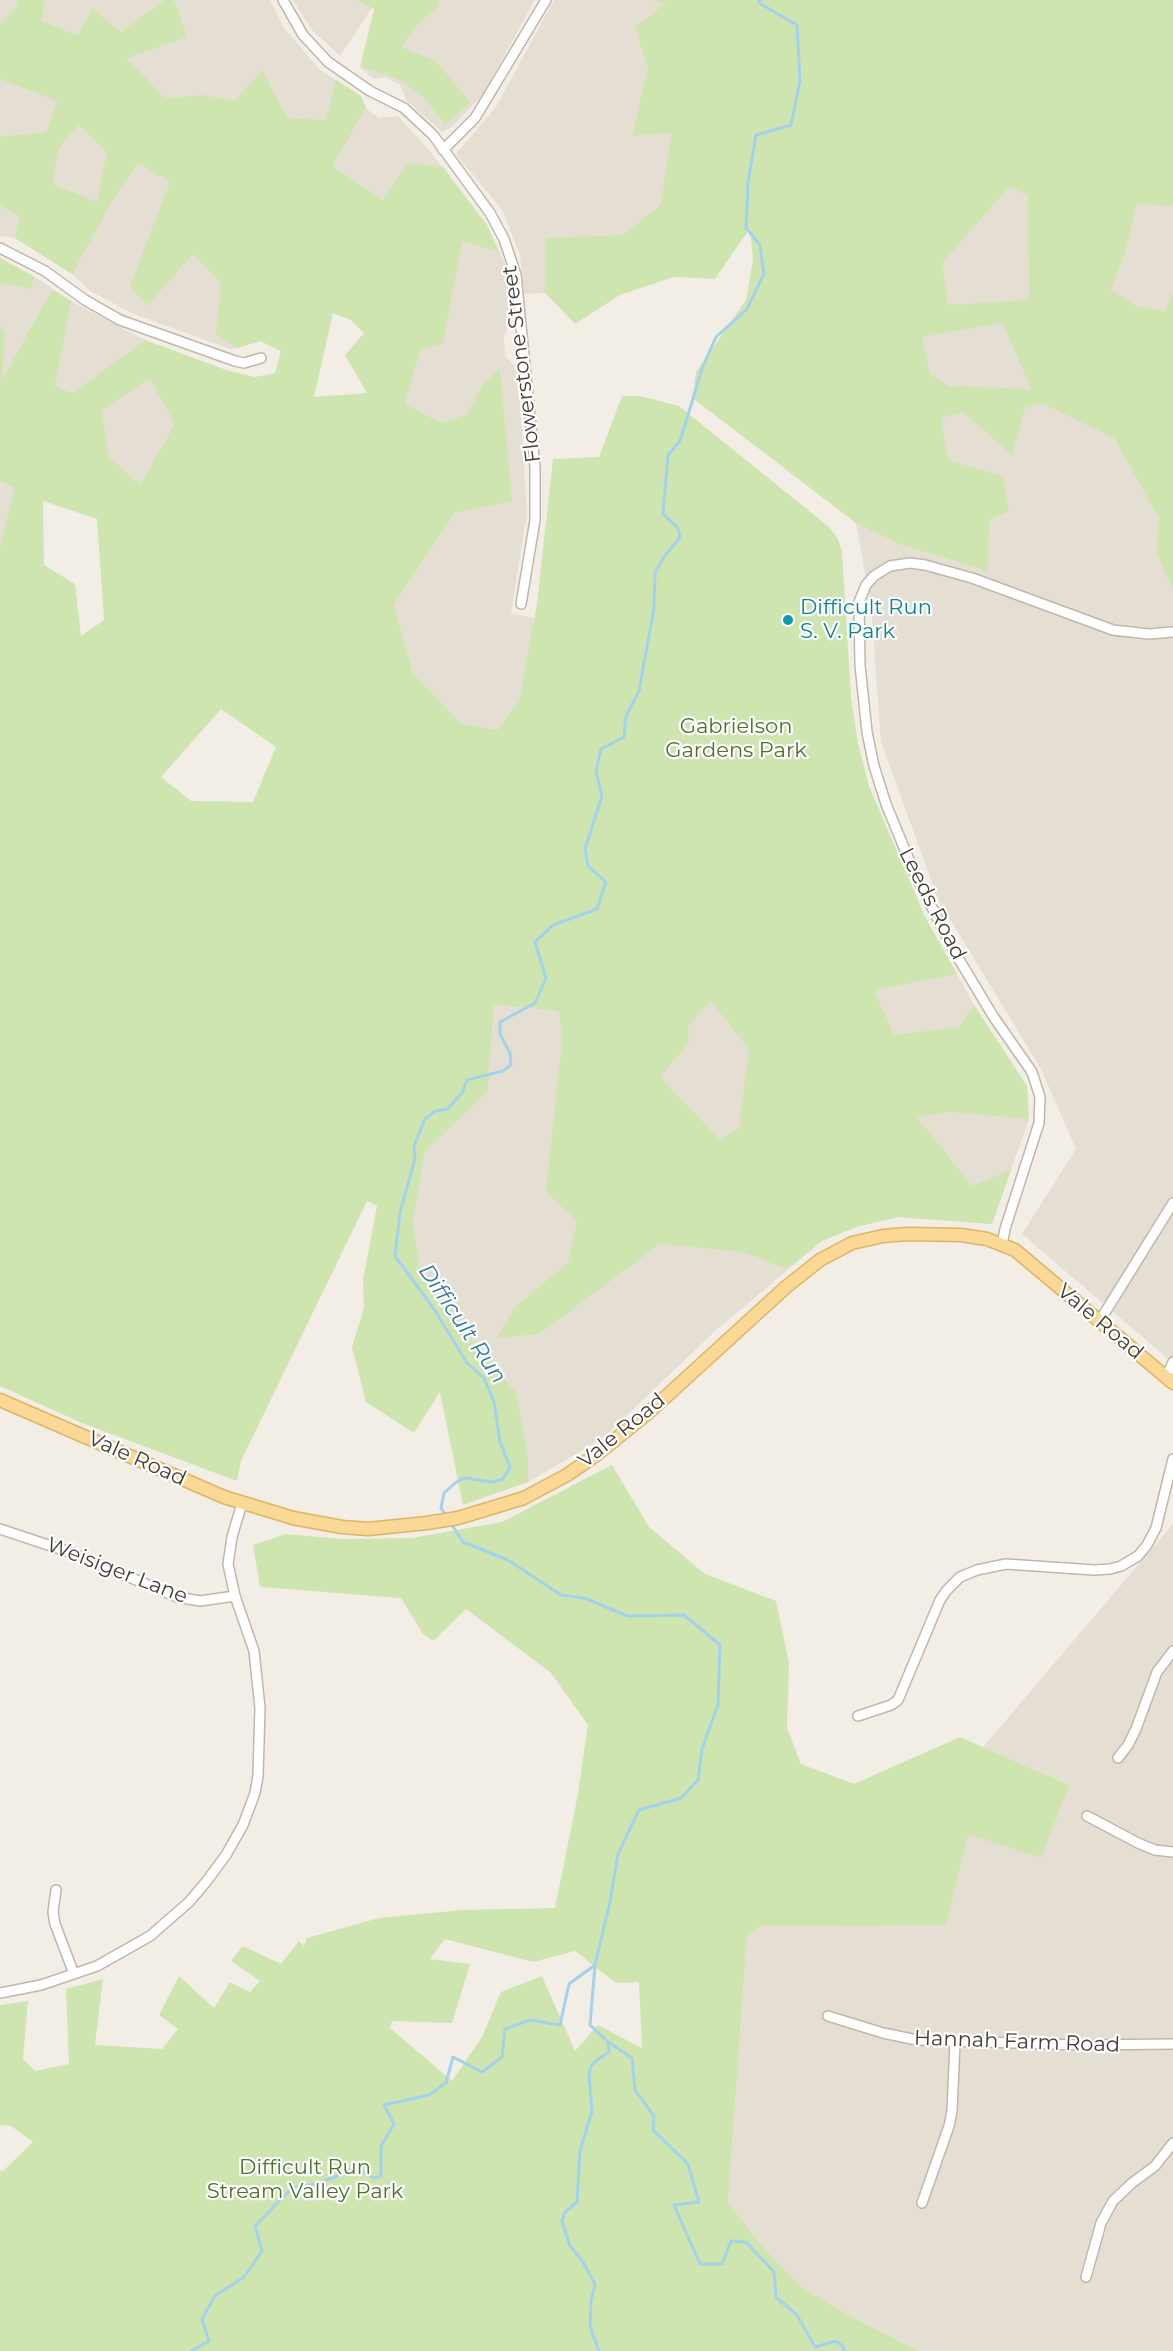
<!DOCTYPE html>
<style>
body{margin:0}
canvas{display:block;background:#f2ede5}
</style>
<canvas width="1173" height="2351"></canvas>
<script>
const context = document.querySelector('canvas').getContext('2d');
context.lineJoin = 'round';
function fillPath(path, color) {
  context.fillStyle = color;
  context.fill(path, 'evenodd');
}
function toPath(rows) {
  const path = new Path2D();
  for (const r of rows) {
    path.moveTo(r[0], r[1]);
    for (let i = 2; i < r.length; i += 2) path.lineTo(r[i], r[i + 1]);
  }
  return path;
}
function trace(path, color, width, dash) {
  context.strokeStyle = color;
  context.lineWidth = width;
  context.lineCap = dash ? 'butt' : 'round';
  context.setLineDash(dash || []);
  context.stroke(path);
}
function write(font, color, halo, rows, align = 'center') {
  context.font = font + ' Montserrat,sans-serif';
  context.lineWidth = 4.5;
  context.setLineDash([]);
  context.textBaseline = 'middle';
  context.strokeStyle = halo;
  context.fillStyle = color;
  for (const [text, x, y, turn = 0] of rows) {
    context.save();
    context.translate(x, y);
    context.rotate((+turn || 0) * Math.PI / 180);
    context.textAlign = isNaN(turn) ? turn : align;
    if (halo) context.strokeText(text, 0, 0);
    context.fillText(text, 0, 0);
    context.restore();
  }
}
fillPath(toPath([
 [0,0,270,0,284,28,320,70,361,96,366,108,379,118,398,116,429,150,487,225,506,266,512,320,504,336,505,356,517,368,523,444,527,514,511,613,535,618,519,701,497,730,460,723,413,673,394,605,455,513,505,426,500,369,483,385,468,414,441,423,404,405,403,239,165,98,127,58,0,26],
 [293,0,377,0,340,56,312,30],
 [404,0,535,0,483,94,452,127,442,132,407,101,400,85,384,77,374,79,360,67],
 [554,0,728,0,693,228,545,293,524,294,520,255,502,210,456,154,496,107],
 [0,67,285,208,238,348,230,349,134,314,90,291,72,274,15,238,0,236],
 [1173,167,1173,1363,1022,1234,1076,1149,1041,1069,938,899,881,742,871,605,856,523,777,462,829,203],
 [0,258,35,277,71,301,145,340,226,370,171,516,41,471,0,616],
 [906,871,924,915,974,1005,1027,1086,1029,1119,992,1224,898,1217,856,1227,822,1241,714,1332,602,1439,528,1482,528,1455,516,1393,481,1352,419,1264,413,1220,425,1152,488,1091,494,1005,559,1011],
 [1173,1524,1173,2351,919,2351,852,2317,800,2286,760,2244,728,2202,747,1935,761,1926,968,1833,1069,1785,983,1747]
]), '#e5dfd3');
fillPath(toPath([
 [18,0,45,0,42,21,78,36,92,8,121,32,165,0,174,0,187,37,127,58,165,98,204,95,235,101,262,70,287,118,326,120,336,80,361,96,366,108,332,166,383,200,408,163,443,167,487,225,499,252,462,241,443,344,420,350,405,404,441,423,467,414,483,385,500,368,512,501,455,513,394,605,413,673,460,723,497,730,519,701,537,604,553,459,599,457,622,396,640,396,679,406,829,527,838,539,842,551,851,698,858,743,869,786,924,915,957,974,874,990,894,1035,959,1027,974,1005,1027,1086,1029,1119,952,1112,917,1117,972,1186,1011,1170,992,1224,898,1217,856,1227,822,1241,787,1269,743,1252,660,1244,539,1334,496,1338,515,1307,568,1263,577,1221,546,1192,562,1041,559,1011,494,1005,488,1091,425,1152,413,1220,419,1264,481,1352,516,1392,528,1455,528,1482,463,1505,440,1392,414,1433,366,1402,352,1347,364,1308,363,1280,377,1206,367,1201,241,1461,237,1481,82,1423,0,1386,0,547,15,487,0,481,0,326,5,332,2,380,52,290,71,301,55,386,73,393,145,340,226,370,255,377,275,373,281,351,260,341,238,348,216,335,221,283,193,254,147,306,130,286,170,182,138,163,114,198,72,274,15,238,20,216,0,205,0,137,46,132,57,101,0,79,0,23,17,6],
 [78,125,107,152,97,202,53,184,58,149],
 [333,313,351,320,364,333,345,355,367,393,314,397],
 [150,379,175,424,140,485,108,456,102,410],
 [43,501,97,519,104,620,81,636,75,584,44,565],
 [221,709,276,747,253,802,191,801,161,777],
 [711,1001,749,1049,739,1127,721,1141,660,1077,689,1043,688,1026],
 [357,0,438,0,439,5,418,24,402,47,437,62,470,103,445,125,424,97,397,78,360,67,374,9],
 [650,0,1173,0,1173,206,1137,204,1126,249,1111,290,1136,306,1165,311,1173,292,1173,590,1157,554,1159,518,1114,438,1042,403,1025,408,1012,455,963,412,941,418,948,460,1003,476,1009,511,989,520,988,571,899,544,856,523,691,397,693,395,696,372,746,300,753,260,750,228,715,279,674,277,620,295,575,324,545,293,546,238,623,235,661,205,671,133,632,136,648,68,635,27,666,3],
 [1009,187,1028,195,1029,300,948,305,942,263],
 [1003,323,1031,389,949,386,930,374,922,337],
 [0,258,35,277,30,289,0,283],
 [612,1465,649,1527,705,1574,776,1601,789,1663,787,1728,801,1764,854,1784,960,1737,1069,1785,1041,1858,968,1834,946,1925,761,1926,747,1935,728,2202,760,2244,800,2286,852,2317,919,2351,0,2351,0,2171,3,2171,33,2142,11,2126,0,2125,0,2005,28,2001,23,2059,35,2071,69,2064,66,1989,103,1979,95,2045,162,2049,178,2029,159,2015,179,1976,214,2008,230,1982,250,1992,260,1981,231,1961,243,1946,281,1964,299,1941,304,1946,307,1938,379,1918,463,1910,555,1908,577,1799,588,1725,551,1673,466,1609,433,1641,423,1634,401,1598,260,1587,253,1545,286,1534,341,1539,412,1538,502,1522],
 [445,1939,533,1962,575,1951,616,1983,639,1982,642,2048,598,2025,575,2051,542,1976,501,1992,482,2037,452,2081,390,2028,392,2021,452,2023,470,1964,430,1959]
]), '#cfe5af');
trace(toPath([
 [447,1517,441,1508,444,1493,455,1483,464,1478,492,1482,503,1479,510,1467,500,1442,494,1402,484,1378,467,1363,434,1309,395,1256,400,1213,415,1158,414,1146,425,1119,435,1111,448,1109,462,1093,467,1080,503,1071,511,1065,510,1053,500,1034,500,1022,535,1003,546,978,535,942,553,925,597,909,606,882,588,866,585,849,602,796,596,771,601,749,624,737,626,716,639,691,654,608,655,572,666,554,680,538,678,528,663,514,668,455,680,441,703,366,716,337,747,309,764,274,760,245,746,228,748,183,756,135,791,125,800,81,797,25,759,3,760,0],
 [595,1965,590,2025,607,2041,632,2058,635,2090,654,2116,653,2130,688,2164,699,2202,674,2205,700,2264,722,2264,731,2241,746,2242,774,2272,776,2297,797,2315,815,2347,836,2341,843,2346,844,2351],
 [191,2351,209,2341,202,2319,215,2296,244,2277,262,2251,255,2226,292,2188,320,2183,355,2168,374,2178,381,2176,381,2146,394,2124,384,2105,429,2095,446,2083,453,2057,482,2072,502,2057,505,2029,530,2020,560,2025,569,1984,595,1965,610,1902,618,1854,639,1810,681,1798,698,1780,702,1749,718,1705,720,1645,684,1615,628,1616,584,1598,561,1595,508,1560,463,1542,450,1522],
 [599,2351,590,2327,591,2301,595,2284,583,2262,570,2246,562,2221,565,2212,577,2202,580,2151,592,2111,589,2075,591,2066,597,2060,609,2052,608,2043]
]), '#a3d2ed', 3);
const minor = toPath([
 [283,0,303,35,328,62,370,91,404,108,433,135,490,213,504,239,516,275,535,467,535,520,521,604],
 [443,150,475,118,546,0],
 [0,248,45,271,85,300,120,320,235,361,244,363,261,358],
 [1002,1244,1005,1229,1039,1123,1040,1097,1032,1072,993,1016,954,951,914,872,886,804,874,766,867,732,860,665,859,602,866,585,874,576,890,566,910,563,925,565,972,578,1113,630,1149,634,1173,632],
 [1099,1322,1173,1203],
 [1166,1377,1173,1362],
 [0,1529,69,1552,177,1597,200,1601,235,1596],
 [858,1716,891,1705,898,1700,940,1600,947,1590,960,1577,977,1570,1006,1564,1094,1570,1110,1569,1121,1566,1138,1556,1147,1545,1156,1528,1173,1459],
 [1118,1758,1128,1745,1136,1729,1157,1672,1173,1651],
 [1087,1816,1138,1843,1155,1850,1173,1852],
 [56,1890,53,1912,55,1924,74,1974],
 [0,1993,41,1985,97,1966,150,1936,189,1902,206,1882,226,1855,243,1825,255,1793,258,1776,260,1708,254,1651,235,1596,228,1564,232,1537,242,1503],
 [828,2016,883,2033,917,2040,1081,2045,1173,2044],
 [922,2203,949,2126,952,2111,955,2042],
 [1086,2277,1101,2223,1113,2201,1132,2183,1155,2166,1173,2143]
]);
const major = toPath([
 [0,1400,224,1497,293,1518,342,1527,368,1529,427,1523,458,1518,524,1498,567,1475,596,1455,648,1413,786,1287,820,1260,852,1243,883,1236,907,1234,961,1235,987,1239,1015,1250,1173,1383]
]);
trace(minor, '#c0b7ab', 12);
trace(major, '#deb466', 15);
trace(minor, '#fff', 9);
trace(major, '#fad895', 12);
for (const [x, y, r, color] of [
 [788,620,6,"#0f9aa8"]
]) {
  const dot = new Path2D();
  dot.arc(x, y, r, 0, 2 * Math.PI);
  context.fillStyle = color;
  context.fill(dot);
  trace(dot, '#fff', 2);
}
write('21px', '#443d35', '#fff', [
 ["Flowerstone Street",522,364,-97],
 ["Leeds Road",932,904,63],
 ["Vale Road",1100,1322,40],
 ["Vale Road",622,1431,-39],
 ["Vale Road",137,1459,24],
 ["Weisiger Lane",117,1571,21],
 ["Hannah Farm Road",1017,2042,2]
]);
write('21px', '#0d838f', '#fff', [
 ["Difficult Run",800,608],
 ["S. V. Park",800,632]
], 'left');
write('21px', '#4a732b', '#fff', [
 ["Gabrielson",736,727],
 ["Gardens Park",736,751],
 ["Difficult Run",305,2168],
 ["Stream Valley Park",305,2192]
]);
write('italic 22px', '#3179a3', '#fff', [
 ["Difficult Run",462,1324,56]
]);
</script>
